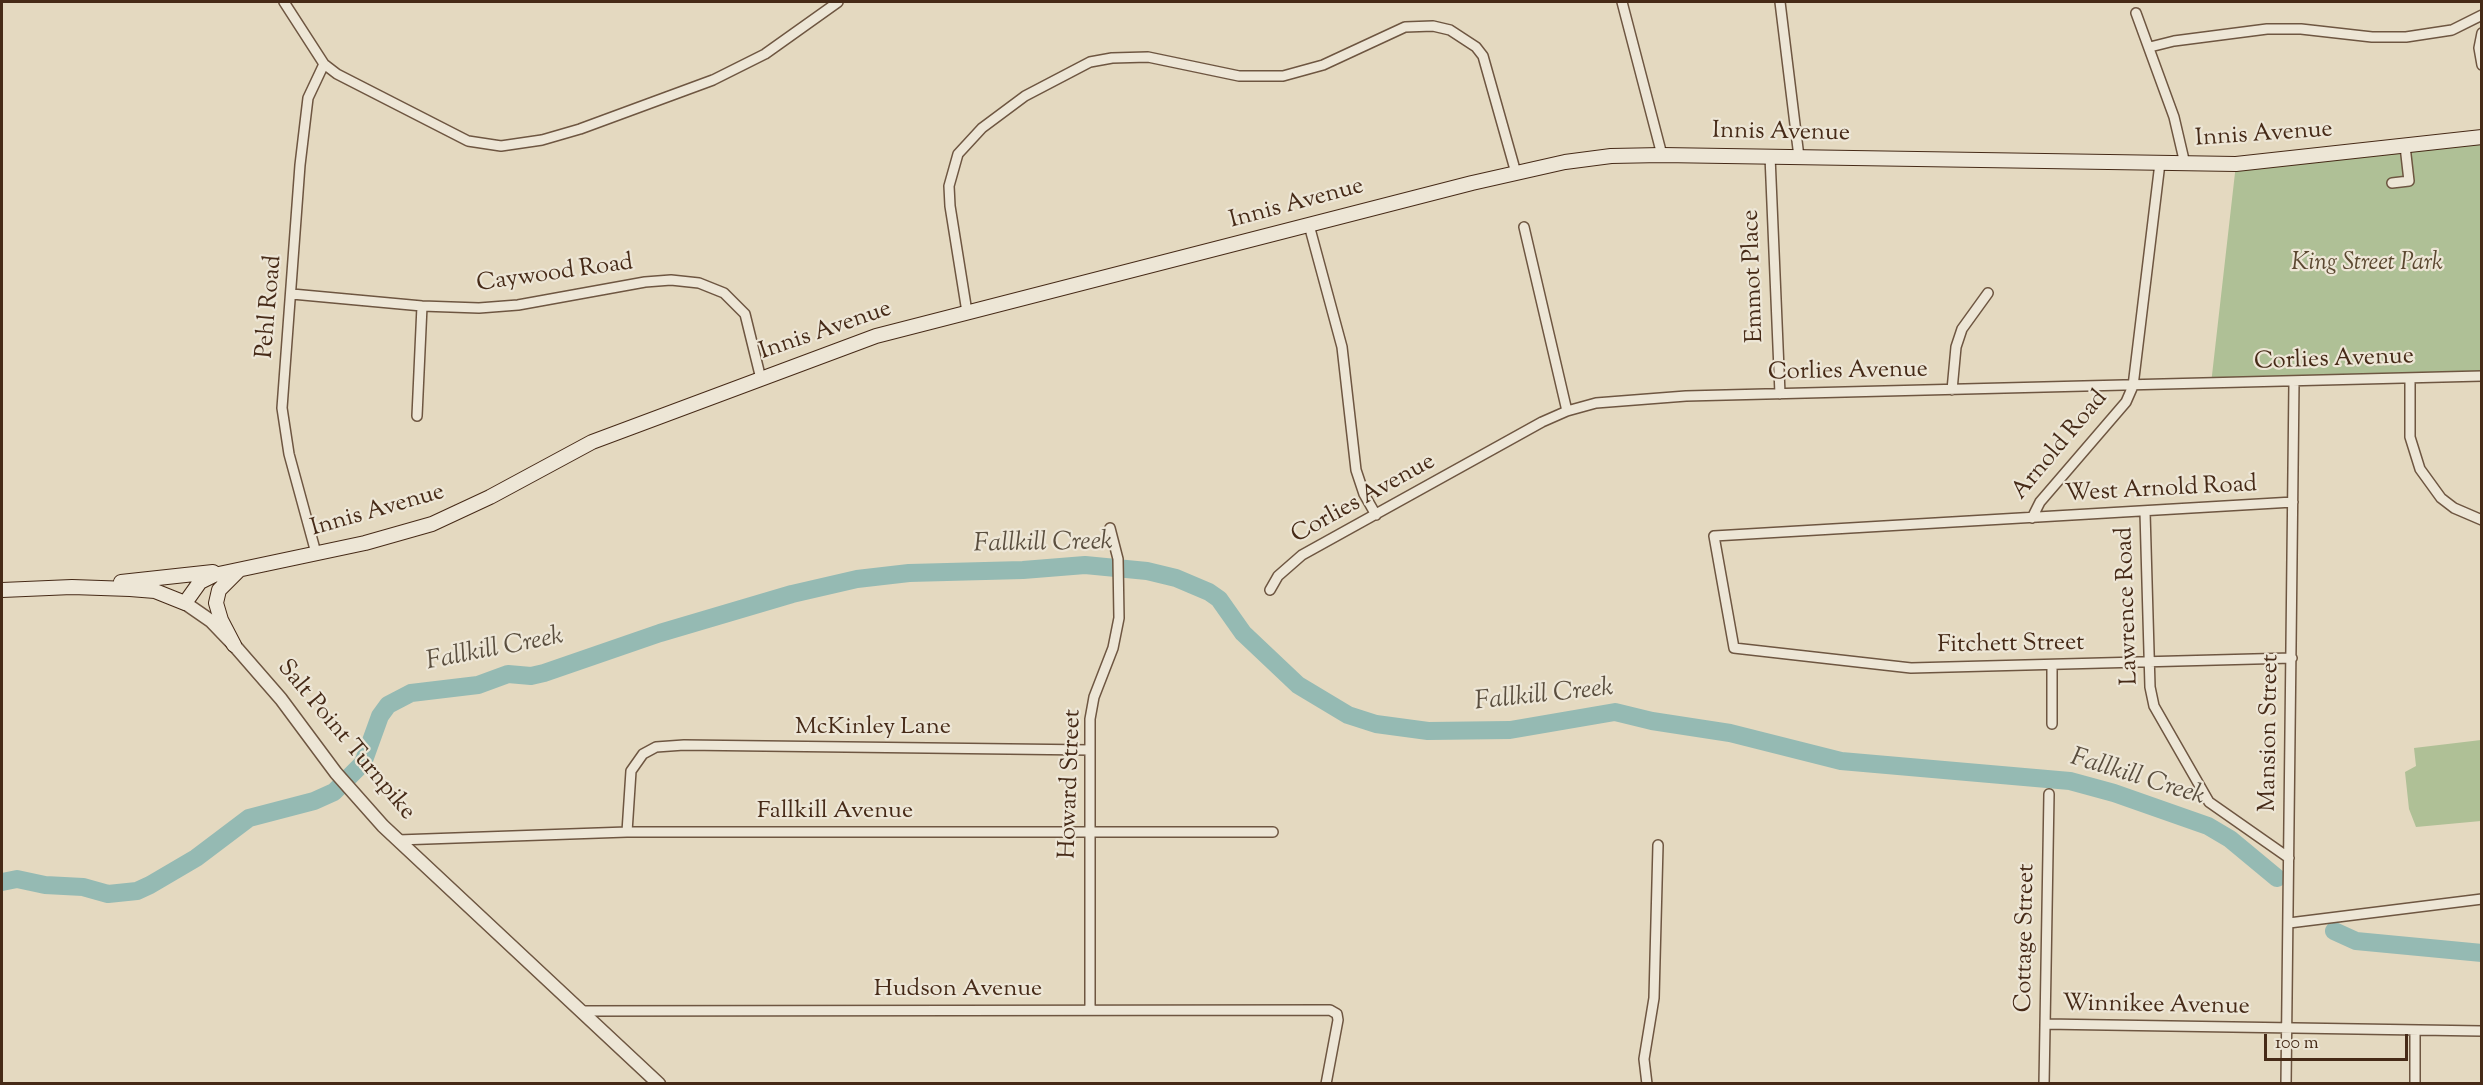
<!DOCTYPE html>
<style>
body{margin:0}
#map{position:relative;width:2483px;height:1085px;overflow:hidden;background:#e4d9c0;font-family:"Sorts Mill Goudy",serif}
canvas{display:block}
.frame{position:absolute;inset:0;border:3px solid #462a17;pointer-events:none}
.scale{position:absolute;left:2264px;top:1034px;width:144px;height:27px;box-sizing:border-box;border:3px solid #462a17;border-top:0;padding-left:8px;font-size:18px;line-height:21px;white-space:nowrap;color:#462a17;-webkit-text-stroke:4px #ede6d6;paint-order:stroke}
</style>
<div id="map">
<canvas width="2483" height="1085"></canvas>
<div class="frame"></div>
<div class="scale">100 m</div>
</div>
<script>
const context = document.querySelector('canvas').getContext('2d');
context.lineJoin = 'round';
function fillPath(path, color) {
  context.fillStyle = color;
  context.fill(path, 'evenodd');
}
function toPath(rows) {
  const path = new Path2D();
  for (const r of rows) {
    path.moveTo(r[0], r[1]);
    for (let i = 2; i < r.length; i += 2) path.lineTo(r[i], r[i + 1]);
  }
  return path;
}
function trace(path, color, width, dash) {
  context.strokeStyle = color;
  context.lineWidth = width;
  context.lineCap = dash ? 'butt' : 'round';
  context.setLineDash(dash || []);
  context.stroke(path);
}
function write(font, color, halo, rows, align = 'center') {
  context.font = font + ' "Sorts Mill Goudy",serif';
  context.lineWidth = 4.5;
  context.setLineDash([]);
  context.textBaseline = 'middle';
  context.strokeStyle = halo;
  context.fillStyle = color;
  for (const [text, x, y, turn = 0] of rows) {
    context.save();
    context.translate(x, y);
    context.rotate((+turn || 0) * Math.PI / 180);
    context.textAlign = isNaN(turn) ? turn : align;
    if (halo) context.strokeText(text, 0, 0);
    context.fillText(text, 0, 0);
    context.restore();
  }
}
fillPath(toPath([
 [2481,137,2481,376,2211,384,2236,164],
 [2481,740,2481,821,2416,827,2409,809,2405,772,2416,766,2414,748]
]), '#afc096');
trace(toPath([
 [2,882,17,879,45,885,83,887,108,894,137,891,150,885,196,858,249,818,314,801,334,792,363,763,380,716,388,705,411,693,478,685,508,674,531,676,544,673,660,633,792,594,857,579,909,573,1023,570,1085,565,1147,571,1176,578,1209,592,1219,599,1243,633,1298,685,1348,715,1376,724,1428,731,1510,730,1615,712,1652,721,1730,733,1841,761,2070,781,2114,793,2208,826,2230,839,2277,878],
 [2334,931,2356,941,2482,953]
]), '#95bab3', 18);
const minor = toPath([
 [284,2,324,64,337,74,468,141,501,146,542,140,580,129,713,80,765,54,838,2],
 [1622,2,1662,155],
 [1780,2,1799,157],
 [2136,13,2174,117,2185,164],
 [2482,33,2479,48,2482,65],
 [2150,47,2174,41,2267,29,2301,29,2372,37,2406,37,2452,30,2482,15],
 [1770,156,1780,394],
 [2392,183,2409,181,2405,146],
 [1309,225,1342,347,1356,470,1364,494,1376,515],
 [1524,227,1567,411],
 [292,294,422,306,479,308,518,305,645,282,671,280,699,283,724,293,745,314,761,379],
 [967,312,950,206,949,186,958,154,982,128,1025,96,1090,62,1112,58,1148,57,1239,76,1283,76,1323,65,1405,27,1433,26,1450,30,1476,47,1483,56,1516,173],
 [2410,378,2410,437,2420,469,2441,498,2454,508,2482,520],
 [1952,390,1956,347,1962,329,1988,293],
 [417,416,422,306],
 [2145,512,2150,687,2154,706,2209,802,2289,858],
 [2032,518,2040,502,2126,402,2133,386,2160,163],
 [316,553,289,454,282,408,300,165,308,98,324,64],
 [1270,590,1278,576,1302,555,1542,422,1567,411,1596,403,1686,396,2482,376],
 [2292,658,1911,668,1734,648,1714,536,2293,502],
 [2052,724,2052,665],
 [627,832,631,771,643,754,656,747,684,745,1090,750],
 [398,840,627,832,1273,832],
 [2289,923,2482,899],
 [1090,1010,1090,719,1094,697,1113,648,1119,618,1118,559,1110,528],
 [580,1011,1330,1010,1337,1014,1338,1020,1326,1084],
 [2045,1024,2482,1031],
 [1647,1084,1644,1059,1654,998,1658,845],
 [2044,1084,2049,794],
 [2286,1084,2294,382],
 [2415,1084,2415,1030]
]);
const tertiary = toPath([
 [185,603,211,621,234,645,281,699,336,773,383,826,659,1084]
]);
const secondary = toPath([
 [121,582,213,572],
 [2,590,72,587,130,589,155,591,185,603,200,582,214,575,365,543,432,524,490,497,592,442,876,336,1472,183,1565,162,1611,156,1662,155,2236,164,2482,137],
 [234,645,221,620,216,603,219,590,239,570]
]);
trace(minor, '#6e5641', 12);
trace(tertiary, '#6e5641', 15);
trace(secondary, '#462a17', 16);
trace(minor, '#ede6d6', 9);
trace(tertiary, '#ede6d6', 12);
trace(secondary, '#ede6d6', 14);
write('24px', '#462a17', '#ede6d6', [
 ["Innis Avenue",1781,134,1],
 ["Innis Avenue",2264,136,-4],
 ["Innis Avenue",1297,205,-15],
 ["Caywood Road",555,275,-8],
 ["Emmot Place",1755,276,-92],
 ["Pehl Road",271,307,-85],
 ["Innis Avenue",826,332,-19],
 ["Corlies Avenue",2334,361,-2],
 ["Corlies Avenue",1848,373,-1],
 ["Arnold Road",2061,446,-50],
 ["West Arnold Road",2161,491,-3],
 ["Corlies Avenue",1364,500,-29],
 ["Innis Avenue",378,512,-16],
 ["Lawrence Road",2129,606,-92],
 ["Fitchett Street",2011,646,-1],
 ["McKinley Lane",873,729],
 ["Mansion Street",2271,733,-89],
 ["Salt Point Turnpike",345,741,50],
 ["Howard Street",1072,784,-88],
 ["Fallkill Avenue",835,813],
 ["Cottage Street",2027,938,-89],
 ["Hudson Avenue",958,991],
 ["Winnikee Avenue",2156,1007,1]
]);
write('italic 24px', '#5b4830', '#ede6d6', [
 ["King Street Park",2367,265]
]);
write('italic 26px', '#5a4e3e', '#ede6d6', [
 ["Fallkill Creek",1043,545,-1],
 ["Fallkill Creek",495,651,-11],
 ["Fallkill Creek",1544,697,-6],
 ["Fallkill Creek",2137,779,17]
]);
</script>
